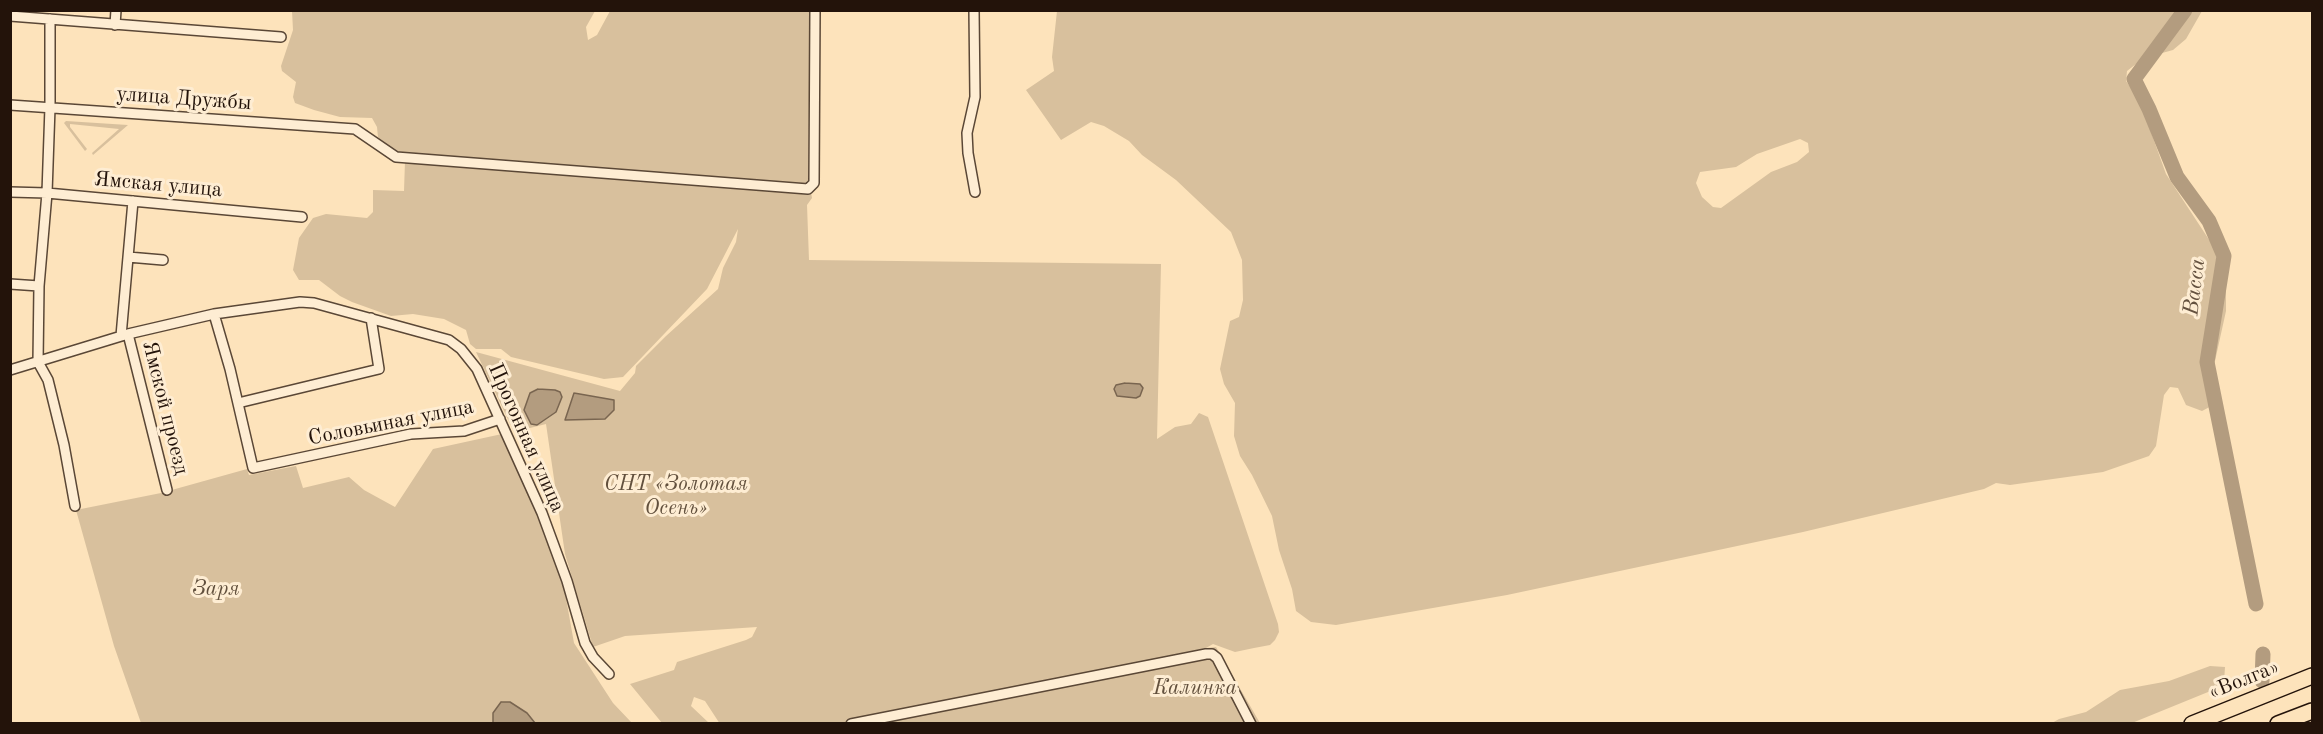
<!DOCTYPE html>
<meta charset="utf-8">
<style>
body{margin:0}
#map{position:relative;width:2323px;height:734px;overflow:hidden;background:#fde3bb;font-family:"Old Standard TT",serif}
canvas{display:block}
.frame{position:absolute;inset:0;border:12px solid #23130a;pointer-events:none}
</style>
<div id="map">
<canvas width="2323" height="734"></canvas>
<div class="frame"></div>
</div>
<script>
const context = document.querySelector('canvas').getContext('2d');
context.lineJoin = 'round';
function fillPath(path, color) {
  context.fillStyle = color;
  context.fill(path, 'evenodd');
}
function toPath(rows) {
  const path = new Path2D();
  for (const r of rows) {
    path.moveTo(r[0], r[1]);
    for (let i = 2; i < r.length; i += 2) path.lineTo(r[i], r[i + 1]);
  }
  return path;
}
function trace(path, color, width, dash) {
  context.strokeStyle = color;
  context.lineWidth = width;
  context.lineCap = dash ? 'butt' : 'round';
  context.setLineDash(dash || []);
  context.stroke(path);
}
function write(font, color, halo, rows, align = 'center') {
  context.font = font + ' "Old Standard TT",serif';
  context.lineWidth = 6;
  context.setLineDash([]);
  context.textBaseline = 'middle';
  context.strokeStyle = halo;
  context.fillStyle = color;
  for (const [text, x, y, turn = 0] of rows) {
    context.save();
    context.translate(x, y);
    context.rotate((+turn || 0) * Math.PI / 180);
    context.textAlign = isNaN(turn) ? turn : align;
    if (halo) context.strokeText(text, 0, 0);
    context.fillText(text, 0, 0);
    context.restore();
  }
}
fillPath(toPath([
 [292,11,595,11,586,27,588,40,597,35,610,11,810,11,808,186,398,155,383,144,378,137,377,127,372,118,340,117,314,110,295,103,293,97,296,82,282,71,281,66,293,30],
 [1057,11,2202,11,2186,39,2173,50,2155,55,2136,64,2127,71,2126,81,2134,92,2142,107,2166,174,2221,258,2226,287,2226,311,2215,361,2215,383,2218,395,2217,403,2202,411,2186,405,2178,388,2170,387,2164,395,2156,446,2149,456,2103,472,2010,485,1996,483,1984,489,1803,532,1507,595,1336,625,1311,622,1296,611,1292,589,1279,550,1272,516,1252,475,1240,456,1234,436,1235,403,1224,384,1220,369,1230,321,1239,317,1243,300,1242,260,1231,232,1176,180,1142,155,1129,141,1104,126,1091,122,1061,140,1026,90,1054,71,1052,57],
 [1800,139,1808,143,1809,152,1797,162,1771,172,1721,208,1713,207,1702,197,1696,183,1700,172,1736,167,1757,154],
 [66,121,128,125,93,155,92,153,119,129,70,124,70,127,87,149,85,151,64,123],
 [405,161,811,192,812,198,807,205,809,260,1161,264,1157,439,1175,427,1191,424,1199,413,1208,417,1278,624,1279,632,1275,640,1270,645,1254,648,1235,652,1213,644,1206,648,1216,647,1260,723,720,724,705,701,694,697,691,706,709,723,662,723,630,684,674,670,677,662,746,640,752,637,757,627,625,636,593,647,565,554,546,424,514,432,476,352,620,391,635,373,636,366,666,336,718,289,723,268,736,242,738,229,707,289,623,377,604,379,511,357,501,349,476,349,470,344,466,330,444,319,413,314,391,316,352,302,340,296,319,280,299,280,293,270,299,238,313,218,326,214,367,218,373,212,373,190,404,191],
 [502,434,527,489,564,587,574,643,613,703,632,723,141,723,114,646,76,510,161,493,247,469,249,475,296,466,303,488,349,477,364,490,395,507,433,449],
 [2210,666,2225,667,2224,682,2213,690,2132,723,2052,723,2059,719,2086,712,2120,690,2169,681]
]), '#d8c09d');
const water = toPath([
 [1125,383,1140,384,1143,388,1140,396,1136,398,1117,396,1114,389,1116,385,1125,383],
 [538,389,555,390,560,392,562,397,556,412,537,425,531,424,524,410,530,393,538,389],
 [574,393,614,400,614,410,605,419,565,420,574,393],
 [501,702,510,702,527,713,535,723,493,723,493,713,501,702]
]);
fillPath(water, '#b39c7f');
trace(water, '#796550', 1.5);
trace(toPath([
 [2185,10,2134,79,2149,109,2177,177,2209,221,2224,256,2207,362,2256,604],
 [2262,681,2263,654]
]), '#b39c7f', 15);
const minor = toPath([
 [974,10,975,97,967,133,968,153,975,192],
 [10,16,281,37],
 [50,19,50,107,47,193,39,286,38,362,48,380,64,445,75,506],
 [115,25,116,10],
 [10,105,355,129,396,157,808,189,814,183,815,10],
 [10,192,47,193,302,217],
 [128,257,163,260],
 [10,284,39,286],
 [214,314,230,369,253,468,411,434,464,431,500,419],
 [128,334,167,490],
 [121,336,133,201],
 [10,370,128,334,214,314,300,302,314,303,449,340,461,349,477,369,542,513,567,581,585,643,593,657,609,674],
 [238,403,379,369,371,318],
 [851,724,1206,654,1212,654,1217,658,1251,724]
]);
const trunk = toPath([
 [2192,724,2312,676],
 [2278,724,2312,711]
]);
trace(minor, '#5a4736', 12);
trace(trunk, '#23130a', 18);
trace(minor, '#feedd3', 9);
trace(trunk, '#fde3bb', 15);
write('21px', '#23130a', '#feedd3', [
 ["улица Дружбы",184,99,4],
 ["Ямская улица",158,185,5],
 ["Ямской проезд",165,408,76],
 ["Соловьиная улица",391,423,-11],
 ["Прогонная улица",526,438,66],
 ["«Волга»",2244,680,-22]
]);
write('italic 21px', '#62503d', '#feedd3', [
 ["СНТ «Золотая",676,484],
 ["Осень»",676,508],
 ["Заря",216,589],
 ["Калинка",1195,688]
]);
write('italic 22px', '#64513f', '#feedd3', [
 ["Васса",2195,287,-83]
]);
</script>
